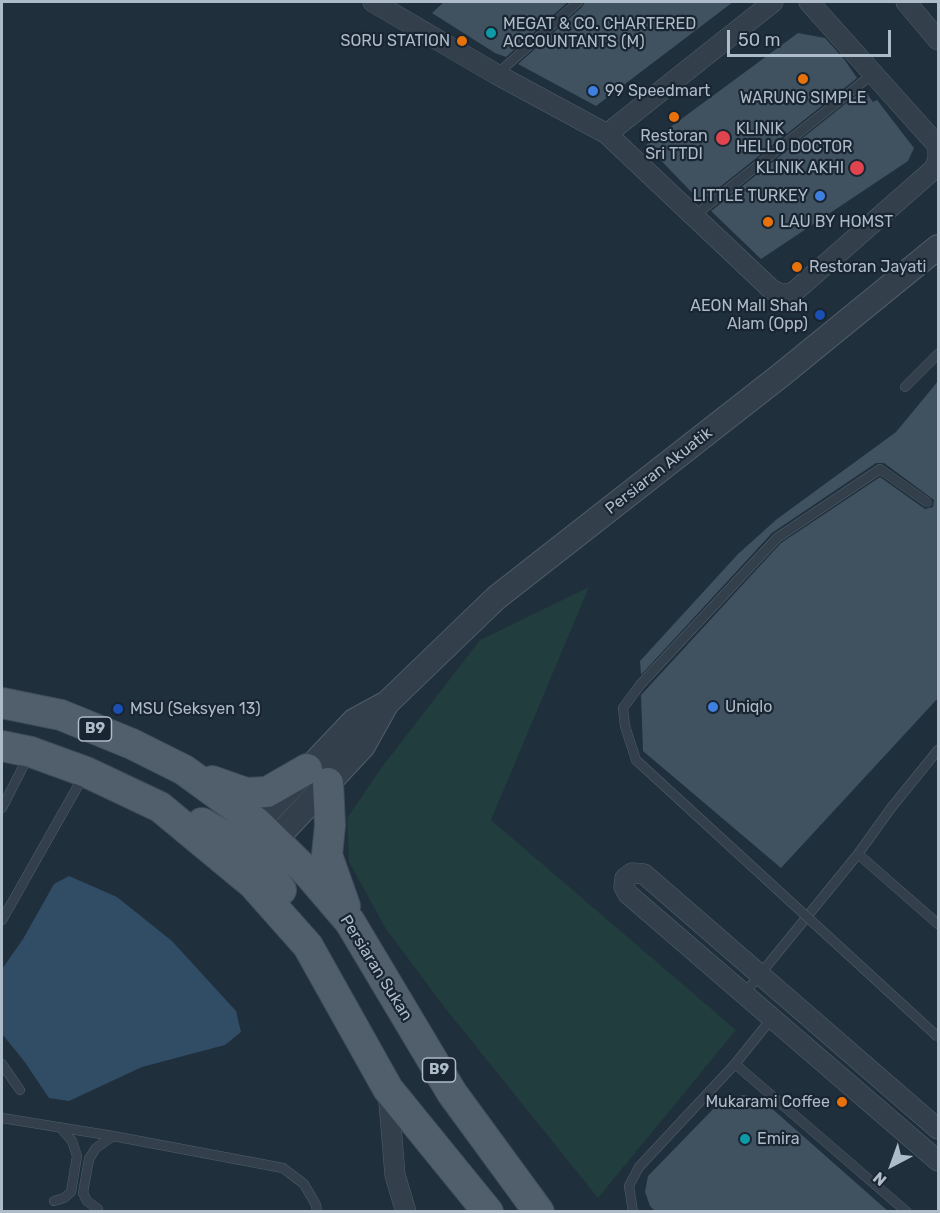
<!DOCTYPE html>
<style>
body{margin:0}
#map{position:relative;width:940px;height:1213px;overflow:hidden;background:#1f2f3c;font-family:Rubik,sans-serif}
canvas{display:block}
.frame{position:absolute;inset:0;border:3px solid #aebbc8;pointer-events:none}
.north{position:absolute;left:862px;top:1135px;width:60px;height:60px;-webkit-text-stroke:4px #192531;paint-order:stroke;rotate:221deg;font-size:16px;font-weight:700;line-height:24px;text-align:center;color:#aebbc8}
.north::after{content:'';display:block;margin:auto;width:21px;height:27px;background:#aebbc8;clip-path:polygon(50% 0,100% 100%,50% 72%,0 100%)}
.scale{position:absolute;left:727px;top:30px;width:164px;height:27px;box-sizing:border-box;border:3px solid #aebbc8;border-top:0;padding-left:8px;font-size:18px;line-height:21px;white-space:nowrap;color:#aebbc8;-webkit-text-stroke:4px #192531;paint-order:stroke}
</style>
<div id="map">
<canvas width="940" height="1213"></canvas>
<div class="frame"></div>
<div class="north">N</div>
<div class="scale">50 m</div>
</div>
<script>
const context = document.querySelector('canvas').getContext('2d');
context.lineJoin = 'round';
function fillPath(path, color) {
  context.fillStyle = color;
  context.fill(path, 'evenodd');
}
function toPath(rows) {
  const path = new Path2D();
  for (const r of rows) {
    path.moveTo(r[0], r[1]);
    for (let i = 2; i < r.length; i += 2) path.lineTo(r[i], r[i + 1]);
  }
  return path;
}
function trace(path, color, width, dash) {
  context.strokeStyle = color;
  context.lineWidth = width;
  context.lineCap = dash ? 'butt' : 'round';
  context.setLineDash(dash || []);
  context.stroke(path);
}
function write(font, color, halo, rows, align = 'center') {
  context.font = font + ' Rubik,sans-serif';
  context.lineWidth = 4.5;
  context.setLineDash([]);
  context.textBaseline = 'middle';
  context.strokeStyle = halo;
  context.fillStyle = color;
  for (const [text, x, y, turn = 0] of rows) {
    context.save();
    context.translate(x, y);
    context.rotate((+turn || 0) * Math.PI / 180);
    context.textAlign = isNaN(turn) ? turn : align;
    if (halo) context.strokeText(text, 0, 0);
    context.fillText(text, 0, 0);
    context.restore();
  }
}
fillPath(toPath([
 [589,587,491,820,736,1030,598,1198,445,1008,386,929,349,862,347,818,382,767,480,640]
]), '#213d3d');
fillPath(toPath([
 [69,876,117,897,172,941,236,1011,241,1032,225,1045,142,1067,69,1101,49,1098,24,1061,2,1034,2,969,23,939,54,884]
]), '#314c65');
fillPath(toPath([
 [444,2,568,2,506,57,495,53,432,13],
 [585,2,733,2,596,106,518,64,582,7],
 [798,33,825,38,844,59,857,78,701,202,646,145],
 [864,89,873,102,877,100,914,148,908,161,761,259,711,211],
 [939,380,939,697,781,868,643,751,641,695,781,543,880,477,925,509,933,507,934,500,884,463,876,463,772,533,641,675,640,661,738,554,777,519,896,432],
 [743,1095,760,1098,889,1212,656,1212,650,1206,645,1192,648,1176,720,1102]
]), '#405160');
const service = toPath([
 [497,74,578,2],
 [694,216,874,73],
 [905,387,938,354],
 [2,808,28,757],
 [858,854,938,924],
 [2,920,83,777],
 [744,994,858,854,891,808,938,750],
 [2,1064,20,1090],
 [735,1064,907,1212],
 [2,1118,113,1136,283,1168,304,1184,316,1205,317,1212],
 [54,1201,64,1198,71,1192,77,1156,72,1141,60,1127],
 [98,1209,87,1201,83,1193,89,1159,96,1148,113,1136],
 [633,1212,629,1186,639,1167,735,1064,772,1018]
]);
const minor = toPath([
 [373,2,496,74,607,134,771,289,782,295,794,292,934,169,938,159,938,146,809,2],
 [906,2,938,40],
 [607,134,773,2],
 [388,1090,395,1175,406,1212],
 [938,1129,644,874,632,873,625,878,624,887,628,894,938,1161]
]);
const tertiary = toPath([
 [257,823,354,721,387,703,496,598,781,375,938,247],
 [274,841,363,746,387,703]
]);
const primary = toPath([
 [2,703,61,715,132,744,184,770,257,823,308,873,350,922,452,1093,539,1212],
 [2,746,31,752,86,772,160,807,253,884,308,946,388,1089,488,1212],
 [212,781,246,793,267,792,307,769],
 [328,783,330,825,327,855,345,906],
 [202,823,250,851,281,890]
]);
trace(service, '#515e6a', 10);
trace(minor, '#515e6a', 21);
trace(tertiary, '#515e6a', 26);
trace(primary, '#404c58', 32);
trace(service, '#33404c', 9);
trace(minor, '#33404c', 20);
trace(tertiary, '#33404c', 24);
trace(primary, '#515f6c', 30);
const serviceBridge = toPath([
 [928,503,880,469,777,538,640,685,623,708,625,726,636,760,938,1037]
]);
trace(serviceBridge, '#515e6a', 10, []);
trace(serviceBridge, '#33404c', 9);
for (const [x, y, r, color] of [
 [491,33,6,"#0f9aa8"],
 [462,41,6,"#e8710a"],
 [803,79,6,"#e8710a"],
 [593,91,6,"#3f7fe0"],
 [674,117,6,"#e8710a"],
 [723,138,8,"#e0444e"],
 [857,168,8,"#e0444e"],
 [820,196,6,"#3f7fe0"],
 [768,222,6,"#e8710a"],
 [797,267,6,"#e8710a"],
 [820,315,6,"#1a4fb4"],
 [713,707,6,"#3f7fe0"],
 [118,709,6,"#1a4fb4"],
 [842,1102,6,"#e8710a"],
 [745,1139,6,"#0f9aa8"]
]) {
  const dot = new Path2D();
  dot.arc(x, y, r, 0, 2 * Math.PI);
  context.fillStyle = color;
  context.fill(dot);
  trace(dot, '#192531', 2);
}
for (const [x, y, w] of [
 [95,729,33],
 [439,1070,33]
]) {
  const box = new Path2D();
  box.roundRect(x - w / 2, y - 12, w, 24, 4.5);
  context.fillStyle = '#192531';
  context.fill(box);
  trace(box, '#aebbc8', 1.5);
}
write('bold 15px', '#aebbc8', null, [
 ["B9",95,729],
 ["B9",439,1070]
]);
write('16px', '#aebbc8', '#192531', [
 ["MEGAT & CO. CHARTERED",503,24],
 ["ACCOUNTANTS (M)",503,42],
 ["SORU STATION",450,41,"right"],
 ["99 Speedmart",605,91],
 ["WARUNG SIMPLE",803,98,"center"],
 ["KLINIK",736,129],
 ["HELLO DOCTOR",736,147],
 ["Restoran",674,136,"center"],
 ["Sri TTDI",674,154,"center"],
 ["KLINIK AKHI",844,168,"right"],
 ["LITTLE TURKEY",808,196,"right"],
 ["LAU BY HOMST",780,222],
 ["Restoran Jayati",809,267],
 ["AEON Mall Shah",808,306,"right"],
 ["Alam (Opp)",808,324,"right"],
 ["Uniqlo",725,707],
 ["MSU (Seksyen 13)",130,709],
 ["Mukarami Coffee",830,1102,"right"],
 ["Emira",757,1139]
], 'left');
write('16px', '#aebbc8', '#192531', [
 ["Persiaran Akuatik",659,471,-38],
 ["Persiaran Sukan",376,968,58]
]);
</script>
